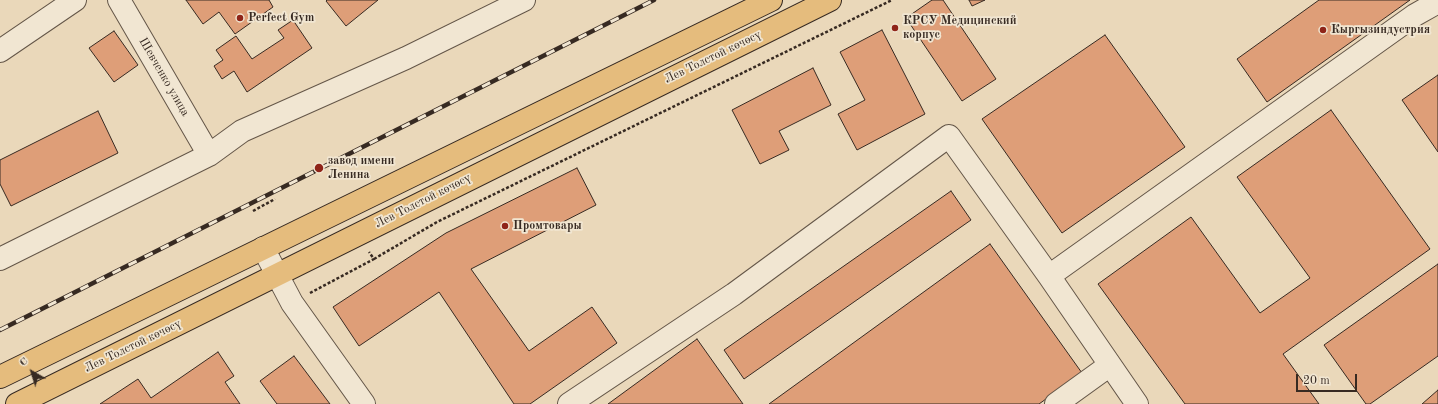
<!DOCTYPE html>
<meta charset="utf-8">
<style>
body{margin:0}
#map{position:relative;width:1438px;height:404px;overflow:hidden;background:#ead8ba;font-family:"Old Standard TT",serif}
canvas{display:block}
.north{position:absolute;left:12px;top:352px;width:40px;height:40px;-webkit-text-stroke:3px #f1e6d2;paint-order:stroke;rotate:321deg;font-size:11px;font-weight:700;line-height:16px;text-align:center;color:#372a22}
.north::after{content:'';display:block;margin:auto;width:14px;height:18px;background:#372a22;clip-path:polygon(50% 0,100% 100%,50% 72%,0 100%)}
.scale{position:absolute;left:1296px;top:374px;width:61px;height:18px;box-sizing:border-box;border:2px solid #372a22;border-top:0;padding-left:5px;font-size:12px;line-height:14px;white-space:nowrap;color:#372a22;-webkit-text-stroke:3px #f1e6d2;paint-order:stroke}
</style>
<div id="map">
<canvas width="1438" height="404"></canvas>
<div class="north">С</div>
<div class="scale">20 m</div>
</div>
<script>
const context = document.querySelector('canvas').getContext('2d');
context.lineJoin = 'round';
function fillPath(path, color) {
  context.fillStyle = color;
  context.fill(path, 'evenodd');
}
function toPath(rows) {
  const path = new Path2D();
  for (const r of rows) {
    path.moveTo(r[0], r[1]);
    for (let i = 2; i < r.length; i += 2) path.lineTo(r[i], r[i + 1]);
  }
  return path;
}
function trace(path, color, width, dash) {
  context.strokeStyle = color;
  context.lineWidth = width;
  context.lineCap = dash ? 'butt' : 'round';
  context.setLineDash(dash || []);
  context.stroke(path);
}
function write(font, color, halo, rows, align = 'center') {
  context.font = font + ' "Old Standard TT",serif';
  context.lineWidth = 3.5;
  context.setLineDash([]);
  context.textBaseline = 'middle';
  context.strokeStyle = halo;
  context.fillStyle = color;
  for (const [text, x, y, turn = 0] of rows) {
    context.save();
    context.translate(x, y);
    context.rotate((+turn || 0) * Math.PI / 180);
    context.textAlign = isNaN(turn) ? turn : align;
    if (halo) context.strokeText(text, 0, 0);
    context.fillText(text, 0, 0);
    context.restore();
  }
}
const building = toPath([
 [186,0,269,0,273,7,235,34,219,12,203,24,186,0],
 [327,0,378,0,346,26,326,1,327,0],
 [932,0,943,0,996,79,962,101,906,18,932,0],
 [969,0,985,0,972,6,969,0],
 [1319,0,1410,0,1267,102,1237,59,1319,0],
 [293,20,312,48,247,92,234,71,222,79,214,66,223,60,216,50,236,36,252,59,284,38,278,30,293,20],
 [882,30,925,114,857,150,838,114,865,100,840,52,882,30],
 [114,31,138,65,114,82,89,48,114,31],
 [1105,35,1185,147,1062,233,982,119,1105,35],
 [813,68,831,105,779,131,789,150,760,164,732,110,813,68],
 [1438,75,1438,152,1402,100,1438,75],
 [1331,110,1430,249,1283,354,1319,404,1185,404,1098,284,1191,217,1260,313,1310,278,1237,177,1331,110],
 [98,111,118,153,11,206,0,184,0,160,98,111],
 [577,168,596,205,471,269,529,351,592,307,617,343,530,404,514,404,439,292,359,346,333,307,446,233,577,168],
 [951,191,971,220,744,379,724,350,951,191],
 [990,244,1082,373,1039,404,769,404,990,244],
 [1438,264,1438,356,1370,404,1366,404,1324,345,1438,264],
 [697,339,743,404,608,404,697,339],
 [218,352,234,376,225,382,240,404,100,404,138,379,151,398,218,352],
 [294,356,330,404,277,404,260,381,294,356],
 [1438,390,1438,404,1422,404,1438,390]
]);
fillPath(building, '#de9e78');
trace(building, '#372a22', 1);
const minor = toPath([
 [119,0,209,155],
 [0,51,75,0],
 [263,248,292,303,364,404],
 [0,259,209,155,242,131,406,58,524,0],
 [1049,276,1415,15,1438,2],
 [569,404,734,294,949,136,1049,276,1137,404],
 [1056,404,1110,365]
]);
const major = toPath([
 [0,377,771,0],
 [17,404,830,0]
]);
trace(minor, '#645648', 24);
trace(major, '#372a22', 24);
trace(toPath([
 [253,211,275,199],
 [374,259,437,222,892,0],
 [310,293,374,259,369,252]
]), '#372a22', 2.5, [3, 2]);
trace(minor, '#f1e6d2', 22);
trace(major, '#e5bc7d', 22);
const rail = toPath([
 [0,330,654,0]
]);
trace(rail, '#372a22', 4.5);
trace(rail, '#f1e6d2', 3, [9]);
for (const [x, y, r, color] of [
 [240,18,4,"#8f2418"],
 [895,28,4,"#8f2418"],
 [1323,30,4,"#8f2418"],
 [319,168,5,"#8f2418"],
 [505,226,4,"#8f2418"]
]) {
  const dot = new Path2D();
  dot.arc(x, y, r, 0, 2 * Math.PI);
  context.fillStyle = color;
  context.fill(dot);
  trace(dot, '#f1e6d2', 1.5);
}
write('bold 12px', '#372a22', '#f1e6d2', [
 ["Perfect Gym",248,18],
 ["КРСУ Медицинский",903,21],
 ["корпус",903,35],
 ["Кыргызиндустрия",1331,30],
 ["завод имени",328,161],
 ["Ленина",328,175],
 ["Промтовары",513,226]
], 'left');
write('12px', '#372a22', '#f1e6d2', [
 ["Лев Толстой көчөсү",713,57,-26],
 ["Шевченко улица",164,77,60],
 ["Лев Толстой көчөсү",423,201,-27],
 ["Лев Толстой көчөсү",133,346,-26]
]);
</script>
